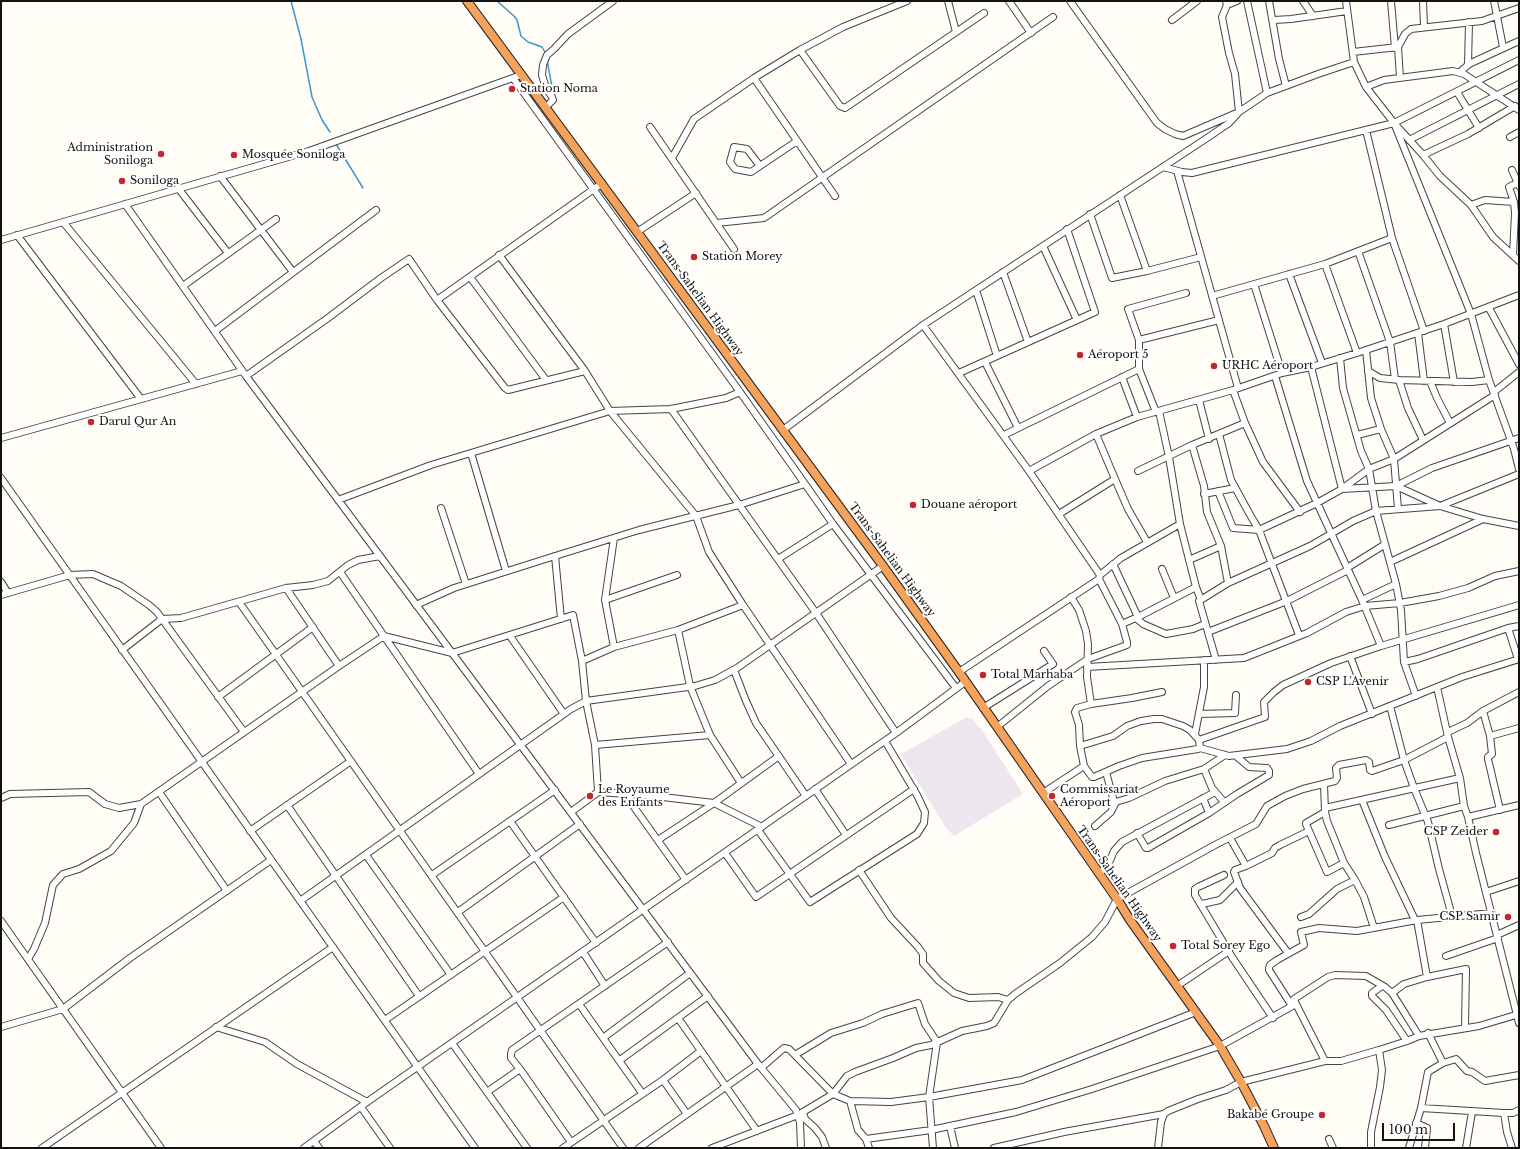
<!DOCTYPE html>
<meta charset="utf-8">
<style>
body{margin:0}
#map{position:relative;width:1520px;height:1149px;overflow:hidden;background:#fffdf5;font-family:"Libre Baskerville",serif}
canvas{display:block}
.frame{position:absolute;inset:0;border:2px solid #111;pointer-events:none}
.scale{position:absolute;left:1382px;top:1123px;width:73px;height:18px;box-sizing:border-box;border:2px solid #111;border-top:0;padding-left:5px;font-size:12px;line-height:14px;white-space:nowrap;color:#111;-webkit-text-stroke:3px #fff;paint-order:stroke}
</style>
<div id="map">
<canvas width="1520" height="1149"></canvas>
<div class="frame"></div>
<div class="scale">100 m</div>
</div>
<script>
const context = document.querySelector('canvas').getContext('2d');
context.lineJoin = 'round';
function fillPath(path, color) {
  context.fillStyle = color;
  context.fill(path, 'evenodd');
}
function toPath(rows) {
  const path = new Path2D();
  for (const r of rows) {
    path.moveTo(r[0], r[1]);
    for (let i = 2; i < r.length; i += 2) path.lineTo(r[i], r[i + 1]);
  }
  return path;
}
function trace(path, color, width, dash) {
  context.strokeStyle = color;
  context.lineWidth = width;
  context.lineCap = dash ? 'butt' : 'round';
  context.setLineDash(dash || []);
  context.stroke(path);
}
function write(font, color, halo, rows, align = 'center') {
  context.font = font + ' "Libre Baskerville",serif';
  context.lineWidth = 4;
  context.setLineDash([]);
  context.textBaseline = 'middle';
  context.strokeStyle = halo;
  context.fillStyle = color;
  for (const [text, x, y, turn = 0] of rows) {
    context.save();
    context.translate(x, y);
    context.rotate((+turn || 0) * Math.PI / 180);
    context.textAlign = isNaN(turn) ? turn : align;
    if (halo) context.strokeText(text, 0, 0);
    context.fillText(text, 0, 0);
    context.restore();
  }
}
fillPath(toPath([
 [967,717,969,719,972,718,979,728,980,727,1023,794,954,836,946,828,901,754]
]), '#eee6ef');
trace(toPath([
 [291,1,301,39,312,97,322,120,330,132],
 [497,1,514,16,517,20,521,36,528,42,542,47,546,54],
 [547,60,552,87],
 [336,144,363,188]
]), '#3f96cf', 1.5);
const minor = toPath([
 [948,1,956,32],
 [1009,1,1031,33],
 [1070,1,1157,123,1165,129,1175,134,1183,136,1239,112,1235,74,1229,53,1222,17,1227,5],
 [1226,1,1227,5,1237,1],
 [1247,1,1267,93],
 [1269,1,1279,59,1286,86],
 [1303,1,1313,16],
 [1346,1,1354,62,1366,87,1394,123,1423,155,1440,176,1471,205,1493,237,1519,261],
 [1391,1,1395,48],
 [1423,1,1424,27],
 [1494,1,1503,47],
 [1172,20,1197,1],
 [1274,20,1291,19,1347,11],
 [800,50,840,106,845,108,984,13],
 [1353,52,1398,47],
 [1468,65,1469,22],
 [1460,72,1469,64,1519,41],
 [513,78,740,392],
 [754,78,835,196],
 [1400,78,1398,47,1405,34,1411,29,1482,21,1519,8],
 [1366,87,1384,80,1453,71,1464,74,1519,110],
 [1457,92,1479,128],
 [545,108,553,100,552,97,546,88,542,75,543,65,547,55,554,49,568,34,613,1],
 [1394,123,1471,314,1489,380,1514,449,1519,469],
 [650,127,734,249],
 [1366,130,1392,238,1424,331],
 [1510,137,1519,132],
 [1409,140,1519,84],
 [1423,155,1468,134,1515,106],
 [672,158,694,119,754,78,800,50,843,27,907,1],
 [760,166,747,149,734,147,730,162,735,169,751,172,797,141],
 [1163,167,1182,172,1192,173,1394,123,1519,60],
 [1512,170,1519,186],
 [1177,171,1238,388],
 [220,176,293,272],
 [178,188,228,253],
 [1120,195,1147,271],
 [125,204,246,376,758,1064,796,1110,800,1122,801,1148],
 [1471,205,1485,200,1514,202],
 [1090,214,1112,278,1147,271,1201,257],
 [63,222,196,384],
 [717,223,764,218,1053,17],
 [637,232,696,193],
 [17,235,141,399],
 [1,240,309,151,521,75],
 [1043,246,1077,320],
 [1358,251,1390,342,1395,379],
 [499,255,585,371,610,411,696,516,709,552,743,605,851,764],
 [1513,255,1515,213,1514,202,1509,187,1517,183],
 [1325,264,1357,353],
 [1003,272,1028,342],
 [1289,274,1322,363],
 [470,277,546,380],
 [1254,284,1282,373],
 [183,286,276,219],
 [976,290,997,356],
 [1212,296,1325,264,1392,238],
 [437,300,601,184],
 [1489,308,1519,364],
 [1444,324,1454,382],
 [923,325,1210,136,1229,123,1239,112,1267,93,1318,74,1354,62],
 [215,331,376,210],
 [1418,333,1424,381],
 [1139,340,1219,320],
 [1366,350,1371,398,1381,429,1394,459,1398,509],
 [1340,358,1343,388,1361,451,1369,469,1376,511,1396,584,1401,610,1404,662,1418,659,1508,628,1518,659],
 [985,362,1018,428],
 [1311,367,1342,489],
 [1139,369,1139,340,1128,309,1186,293],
 [1368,371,1380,378,1399,380,1472,382,1489,380],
 [959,373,1095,312,1067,229],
 [246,376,328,318,381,278,409,259,437,300,505,388,508,390,585,371],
 [1275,376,1307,481,1362,600,1381,646],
 [1122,377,1137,417],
 [1399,380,1408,408,1423,440],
 [1430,381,1437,398,1450,423],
 [1233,390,1245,423,1263,462,1300,512],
 [1494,392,1519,372],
 [1199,400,1209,439],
 [671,409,816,613,896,733],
 [1159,411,1169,457,1180,524,1196,587],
 [783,430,923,325,1029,471,1100,575],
 [1219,434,1231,480,1249,513,1259,530,1299,635],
 [1004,435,1139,369,1156,412],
 [1357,435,1381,429],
 [1,438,242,371],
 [1192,445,1204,486,1207,512,1221,546,1228,583],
 [471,453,506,571],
 [1029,471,1096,434,1137,417,1233,390,1282,373,1311,367,1357,353,1444,324,1519,295],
 [1138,471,1192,445,1245,423],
 [1,478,475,1148],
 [1115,479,1128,509,1147,542],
 [805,484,833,524,956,688],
 [1396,486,1432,468,1519,438],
 [1342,489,1396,486,1440,506,1519,474],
 [1218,491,1233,528,1259,530,1317,503,1342,489,1369,469,1394,459,1495,395],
 [1204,494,1235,488],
 [338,500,431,465,610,411,671,409,726,398,740,392,805,484,739,505,639,530,555,556,454,588,416,605],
 [441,508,466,584],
 [1059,514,1115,479,1096,434],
 [555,556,561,619],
 [778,559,833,524],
 [1189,560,1221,546],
 [1390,562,1483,519],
 [1113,564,1138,617],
 [1347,568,1384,545],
 [1162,569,1174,598],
 [340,572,479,774],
 [1099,579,1122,624,1138,617,1196,587,1201,600],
 [1,582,8,593],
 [286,588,339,666],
 [1,595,70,575,93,574,121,586,149,605,157,612,244,732],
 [1071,597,1079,610,1086,631,1088,644,1087,677,1091,704,1132,698,1162,692],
 [605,600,677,575],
 [1362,600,1396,584],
 [239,602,623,1148],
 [1136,618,1143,624,1166,634,1193,629,1205,624],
 [1508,628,1519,626],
 [678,630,690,686,710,735,741,783],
 [1208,632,1287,601,1348,570],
 [510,636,564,714],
 [614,647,605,600,614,538],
 [122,650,162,619,181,618,286,588,313,585,328,581,348,565,358,560,380,556],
 [1350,656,1372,714],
 [1519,659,1462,677,1437,687,1448,737,1460,778,1464,806,1468,817,1476,853,1519,1023],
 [1216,660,1199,601,1228,583,1310,546,1353,521,1376,511,1440,506,1483,519,1519,526],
 [582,661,614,647,678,630,743,605],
 [1404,662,1416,696],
 [1087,667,1244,658,1307,633,1346,612,1365,606,1400,603,1439,596,1468,588,1495,576,1519,571],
 [734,670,746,701,756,723,806,796],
 [959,672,1099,579,1100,575,1121,558,1180,524],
 [218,697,313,627],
 [1390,706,1404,760,1414,788,1428,822,1439,869,1452,916],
 [983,708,1053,664,1044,651],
 [1483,711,1490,736,1519,728],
 [1199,714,1235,713,1236,695],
 [997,727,1048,686,1088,659,1127,645,1127,642,1122,624],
 [1448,732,1467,723,1483,711,1519,692],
 [1195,734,1204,687,1204,660],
 [1490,736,1492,754,1488,757,1488,759,1500,810],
 [1199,740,1265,717,1264,702,1274,692,1283,685,1331,663,1381,646,1519,605],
 [595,745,710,735],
 [1080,746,1113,736,1127,726,1141,721,1154,719,1162,719,1183,726,1190,730,1199,740,1200,748,1198,749,1142,758,1119,766,1094,777,1092,777,1084,766],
 [1200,748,1229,756,1287,749,1311,741,1340,726,1437,687],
 [1106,772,1114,802,1116,802,1129,798,1165,781,1204,769],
 [1324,784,1325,812,1327,821,1344,863,1355,880,1364,897,1374,928],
 [815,789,846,835],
 [159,792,227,891],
 [624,793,686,880],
 [1043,793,1084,766,1080,746,1079,725,1075,712,1077,708,1091,704],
 [1,798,10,794,89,792,105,804,119,808,141,804,339,666,384,636,452,653,573,615,582,661,586,701,595,745,598,792],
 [1203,798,1209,813],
 [1362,800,1385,857,1415,920],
 [1224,802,1212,788,1204,769,1225,755],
 [287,805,419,996],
 [1325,808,1460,778],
 [571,812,598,792,654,796,714,803,762,827],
 [1325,812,1306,823,1306,824,1327,872,1344,863],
 [1468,817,1519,805],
 [510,821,596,943],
 [1389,825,1464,806],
 [1095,826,1111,812,1116,802],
 [758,830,810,902,917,834,924,823,925,812,917,795,885,741],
 [250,831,351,761],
 [1137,833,1146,848,1148,848,1209,813,1237,794,1269,775,1269,771,1267,768,1249,767,1236,756],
 [1230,838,1246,866,1235,870,1234,872,1240,888,1288,953],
 [658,840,714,803,779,756],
 [725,853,756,897,914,789],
 [366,855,451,975],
 [1246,866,1272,853,1275,848,1280,845,1309,831],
 [859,870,891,918,918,947,923,954,923,963,939,981,954,993,969,998,998,997,1008,1000],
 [1099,874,1108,865,1114,851,1122,842,1215,792],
 [432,875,555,790],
 [1224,875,1198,887,1195,889,1195,895,1232,957,1273,1018],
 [1486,892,1519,881],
 [300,901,571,709,586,701,695,686,715,680,737,668,883,566],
 [1202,904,1220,900,1238,882],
 [458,912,580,824],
 [1301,917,1309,914,1337,889,1355,880],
 [1417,920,1427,977],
 [1,921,161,1148],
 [1497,935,1519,925],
 [583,952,605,986],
 [1446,956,1498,938],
 [28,959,34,949,45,923,53,885,63,874,79,869,111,851,134,823,141,804],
 [1177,986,1229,951],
 [1382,986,1372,993,1372,996,1386,1010,1407,1041],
 [1392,993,1404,984,1427,977,1466,969,1465,1028],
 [579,1004,642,1093],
 [1296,1004,1325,1061],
 [1292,1006,1269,970,1269,968,1270,965,1277,960,1304,945,1301,932,1319,928,1357,931,1417,920,1492,913],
 [678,1018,757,1131],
 [385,1020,564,897],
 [1,1027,63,1009,130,958,271,860],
 [216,1027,265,1042,297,1064,367,1102],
 [1428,1033,1443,1063,1456,1059,1467,1071,1472,1072,1485,1081,1519,1075],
 [603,1038,690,973],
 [452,1043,527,1148],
 [795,1055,831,1033,863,1023,882,1014,918,1003,925,1024,937,1042,929,1097,933,1148],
 [620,1060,708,996],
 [761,1068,784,1048,789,1049,833,1094,850,1101,858,1130,866,1139,869,1148],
 [663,1080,687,1114],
 [487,1092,520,1069],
 [850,1101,891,1102,929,1097,1022,1080,1196,1012],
 [361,1107,390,1148],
 [1421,1108,1504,1113,1513,1113,1519,1110],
 [803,1112,805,1119,815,1128,822,1137,826,1148],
 [1504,1113,1507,1132,1512,1148],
 [1416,1123,1427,1128,1425,1148],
 [950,1126,955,1148],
 [866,1139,931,1130,1016,1112,1092,1089,1220,1046,1296,1004,1294,999,1328,977,1335,975,1366,976,1385,987,1392,993,1399,1004,1419,1036],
 [1329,1139,1333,1148],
 [314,1141,319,1148],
 [571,1142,520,1069,511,1058,511,1054,512,1050,668,942],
 [42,1148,333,947],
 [304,1148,367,1102,896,733,965,682],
 [563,1148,663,1080,701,1051],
 [639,1148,758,1064],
 [712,1148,798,1115,833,1094,847,1076,855,1072,893,1058,916,1048,931,1045,962,1031,987,1026,994,1023,1008,1000,1015,994,1060,963,1092,937,1105,922,1117,899,1215,845,1256,824,1267,806,1285,796,1303,789,1335,781,1337,778,1336,768,1339,765,1366,760,1369,762,1370,770,1372,771,1404,760,1448,737],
 [994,1148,1064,1132,1164,1114],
 [1158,1148,1161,1122,1164,1114,1168,1111,1198,1099,1226,1090,1241,1082,1325,1061,1341,1061,1379,1050,1407,1041,1419,1036,1479,1026,1519,1014],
 [1371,1148,1371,1132,1380,1087,1382,1070,1379,1050],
 [1409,1148,1421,1108,1428,1072,1443,1063],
 [1466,1148,1472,1112]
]);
const highway = toPath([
 [467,1,883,566,959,672,1117,899,1130,920,1220,1046,1241,1082,1264,1126,1274,1148]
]);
trace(minor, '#444', 8);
trace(highway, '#222', 10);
trace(minor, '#fff', 6);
trace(highway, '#f5a25d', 8);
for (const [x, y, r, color] of [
 [512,89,4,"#c4262e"],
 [161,154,4,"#c4262e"],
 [234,155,4,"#c4262e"],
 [122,181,4,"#c4262e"],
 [694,257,4,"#c4262e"],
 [1080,355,4,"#c4262e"],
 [1214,366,4,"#c4262e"],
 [91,422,4,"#c4262e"],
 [913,505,4,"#c4262e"],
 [983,675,4,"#c4262e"],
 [1308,682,4,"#c4262e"],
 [590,796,4,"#c4262e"],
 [1052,796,4,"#c4262e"],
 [1496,832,4,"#c4262e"],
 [1508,917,4,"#c4262e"],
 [1173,946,4,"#c4262e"],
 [1322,1115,4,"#c4262e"]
]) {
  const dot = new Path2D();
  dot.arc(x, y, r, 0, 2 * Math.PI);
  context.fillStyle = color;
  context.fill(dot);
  trace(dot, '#fff', 1.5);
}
write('11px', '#111', '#fff', [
 ["Station Noma",520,89],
 ["Administration",153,148,"right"],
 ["Soniloga",153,161,"right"],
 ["Mosquée Soniloga",242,155],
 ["Soniloga",130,181],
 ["Station Morey",702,257],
 ["Aéroport 5",1088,355],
 ["URHC Aéroport",1222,366],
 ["Darul Qur An",99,422],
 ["Douane aéroport",921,505],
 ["Total Marhaba",991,675],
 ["CSP L'Avenir",1316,682],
 ["Le Royaume",598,790],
 ["des Enfants",598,803],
 ["Commissariat",1060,790],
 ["Aéroport",1060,803],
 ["CSP Zeider",1488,832,"right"],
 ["CSP Samir",1500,917,"right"],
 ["Total Sorey Ego",1181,946],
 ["Bakabé Groupe",1314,1115,"right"]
], 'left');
write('11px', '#111', '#fff', [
 ["Trans-Sahelian Highway",700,299,54],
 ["Trans-Sahelian Highway",892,560,54],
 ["Trans-Sahelian Highway",1119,884,55]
]);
</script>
